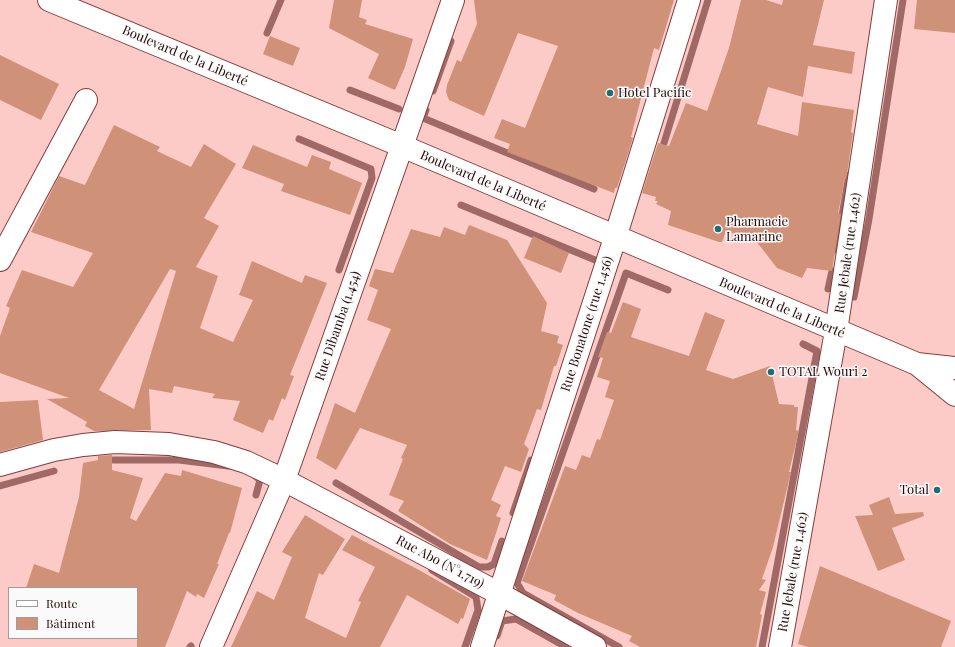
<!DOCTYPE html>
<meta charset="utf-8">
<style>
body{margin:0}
#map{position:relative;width:955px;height:647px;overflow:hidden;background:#fdcbc7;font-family:"Playfair Display",serif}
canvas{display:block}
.legend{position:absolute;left:8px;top:587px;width:130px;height:52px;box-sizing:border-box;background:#fafafa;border:1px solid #a59a9a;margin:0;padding:5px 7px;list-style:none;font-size:12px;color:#250909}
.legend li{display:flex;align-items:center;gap:8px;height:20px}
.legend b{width:20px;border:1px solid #a59a9a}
</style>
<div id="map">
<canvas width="955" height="647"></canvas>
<ul class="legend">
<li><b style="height:5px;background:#fff"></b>Route</li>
<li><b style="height:11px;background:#cf9278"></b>Bâtiment</li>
</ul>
</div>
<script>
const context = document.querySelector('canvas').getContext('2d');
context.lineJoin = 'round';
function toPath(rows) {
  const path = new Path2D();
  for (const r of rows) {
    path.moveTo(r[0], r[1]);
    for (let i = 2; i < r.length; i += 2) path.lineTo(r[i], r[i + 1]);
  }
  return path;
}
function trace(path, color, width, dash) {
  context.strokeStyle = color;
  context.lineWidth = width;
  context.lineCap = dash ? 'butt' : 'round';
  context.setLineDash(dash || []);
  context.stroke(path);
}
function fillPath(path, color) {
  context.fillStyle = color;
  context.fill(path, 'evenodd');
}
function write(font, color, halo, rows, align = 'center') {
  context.font = font + ' "Playfair Display",serif';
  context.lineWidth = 3;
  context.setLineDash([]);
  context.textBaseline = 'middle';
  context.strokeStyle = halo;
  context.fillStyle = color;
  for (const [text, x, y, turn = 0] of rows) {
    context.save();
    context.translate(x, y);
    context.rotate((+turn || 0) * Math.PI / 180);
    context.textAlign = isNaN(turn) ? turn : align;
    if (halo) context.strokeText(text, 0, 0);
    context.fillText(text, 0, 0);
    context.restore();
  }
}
trace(toPath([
 [267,33,281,0],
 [350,90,399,109],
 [433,91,451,41],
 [426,110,423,118,594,189],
 [299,139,371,169,372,178,339,270],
 [664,143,708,0],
 [461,205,600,262,600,265],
 [836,250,849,175],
 [828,289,832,271],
 [854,297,869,219,903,0],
 [113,460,179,460,228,466],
 [254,475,260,480,256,495],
 [336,483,479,567,488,567,494,564,502,541],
 [0,486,54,471],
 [513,513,531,460],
 [432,570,476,597,478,610,465,647],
 [497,636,502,621,516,619,566,647],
 [190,647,191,646],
 [619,647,523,593,517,583,626,273,668,290],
 [762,647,817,351,803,344]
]), '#a16966', 7);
fillPath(toPath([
 [334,0,362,0,359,17,367,20,365,24,413,39,405,67,395,90,368,78,379,54,329,28],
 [474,0,674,0,659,50,654,48,631,137,633,138,617,188,615,188,614,193,507,152,510,144,494,138,502,119,525,128,558,46,518,33,484,116,449,100,446,92,447,85,457,60,461,62,477,24],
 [741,0,766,0,782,5,783,0,824,0,813,45,855,52,852,74,808,66,803,97,768,87,757,124,798,136,802,102,854,110,851,132,853,133,847,174,846,179,845,179,838,213,841,214,832,271,807,268,802,278,777,268,756,241,726,231,722,242,719,242,668,225,671,211,656,204,658,201,655,201,656,197,642,193,658,143,669,146,686,103,707,111,729,48],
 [917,0,955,0,955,33,914,29],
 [270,36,300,48,293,66,263,54],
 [0,55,59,84,41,120,0,100],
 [114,125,160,147,157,151,191,167,204,144,236,164,204,218,219,226,196,267,218,276,200,328,233,342,253,300,239,295,252,261,302,283,305,275,327,283,290,375,294,376,285,400,282,398,273,421,269,419,263,433,233,420,240,401,212,398,215,394,174,386,172,393,149,389,151,430,94,431,85,426,87,422,47,399,69,398,0,373,0,336,10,308,6,306,22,270,73,287,93,253,31,232,59,176,85,185],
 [170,269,176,271,134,409,99,390],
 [253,145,307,167,312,155,331,162,329,169,362,183,350,215,281,191,284,184,242,168],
 [469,225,507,240,547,303,541,331,559,336,557,343,563,345,556,366,554,366,541,410,537,409,524,444,529,449,521,472,505,466,491,500,501,505,496,516,501,518,487,560,450,544,398,511,404,501,389,495,403,459,401,458,407,445,360,428,336,470,316,458,335,403,355,413,391,329,367,320,378,290,369,286,375,269,393,273,411,229,440,237,444,227,465,235],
 [533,236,569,253,561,273,524,258],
 [623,302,641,309,631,337,689,356,705,312,725,320,706,370,733,379,770,366,779,404,794,405,794,407,798,407,796,430,799,431,789,472,791,472,773,547,762,579,766,580,759,590,766,592,760,614,762,615,756,647,640,647,629,641,632,636,578,613,554,600,556,595,522,581,565,466,576,470,582,455,590,458,597,439,600,440,614,400,605,397,610,381,597,377,603,358,598,357,607,332,611,333],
 [38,400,43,440,0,452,0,402],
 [112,455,112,470,143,478,130,518,136,521,165,473,181,476,182,470,242,488,230,533,229,533,217,564,219,564,204,598,197,594,196,597,187,591,165,647,137,647,137,588,26,588,34,564,59,573,79,497,83,463,98,460,98,456],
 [889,497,895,514,923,512,924,516,892,528,905,560,878,571,855,516,873,515,869,505],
 [305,515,345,539,323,575,319,573,305,618,346,638,361,602,358,601,375,567,342,550,352,535,419,570,470,599,463,619,461,618,458,624,407,595,380,647,231,647,257,591,274,600,292,557,282,552],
 [820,566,951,621,941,647,808,647,798,644]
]), '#cf9278');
const minor = toPath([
 [402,146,453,0],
 [0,260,86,100],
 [0,465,54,450,83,445,115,442,169,444,214,452,246,462,284,480,211,647],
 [482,647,615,238,689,0],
 [780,647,836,331,886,0]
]);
const tertiary = toPath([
 [402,146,284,480,500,594,595,647]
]);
const trunk = toPath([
 [49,0,402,146,917,364,955,395],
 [917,364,955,368]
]);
trace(minor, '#813d3b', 24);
trace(tertiary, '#813d3b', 24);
trace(trunk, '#813d3b', 24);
trace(minor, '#fff', 22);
trace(tertiary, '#fff', 22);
trace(trunk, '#fff', 22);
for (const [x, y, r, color] of [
 [610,93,4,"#216c73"],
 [718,229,4,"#216c73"],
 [771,372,4,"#216c73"],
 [937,490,4,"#216c73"]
]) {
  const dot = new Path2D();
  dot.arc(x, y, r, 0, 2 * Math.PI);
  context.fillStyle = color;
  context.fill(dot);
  trace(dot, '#fafafa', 1.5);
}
write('13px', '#250909', '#fafafa', [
 ["Boulevard de la Liberté",185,56,23],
 ["Boulevard de la Liberté",483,181,23],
 ["Rue Jebale (rue 1.462)",848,253,-82],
 ["Boulevard de la Liberté",782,308,23],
 ["Rue Bonatone (rue 1.456)",587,324,-72],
 ["Rue Dibamba (1.454)",338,326,-71],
 ["Rue Abo (N°1.719)",440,562,28],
 ["Rue Jebale (rue 1.462)",793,572,-80]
]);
write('13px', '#250909', '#fafafa', [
 ["Hotel Pacific",618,93],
 ["Pharmacie",726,222],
 ["Lamarine",726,237],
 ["TOTAL Wouri 2",779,372],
 ["Total",929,490,"right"]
], 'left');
</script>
